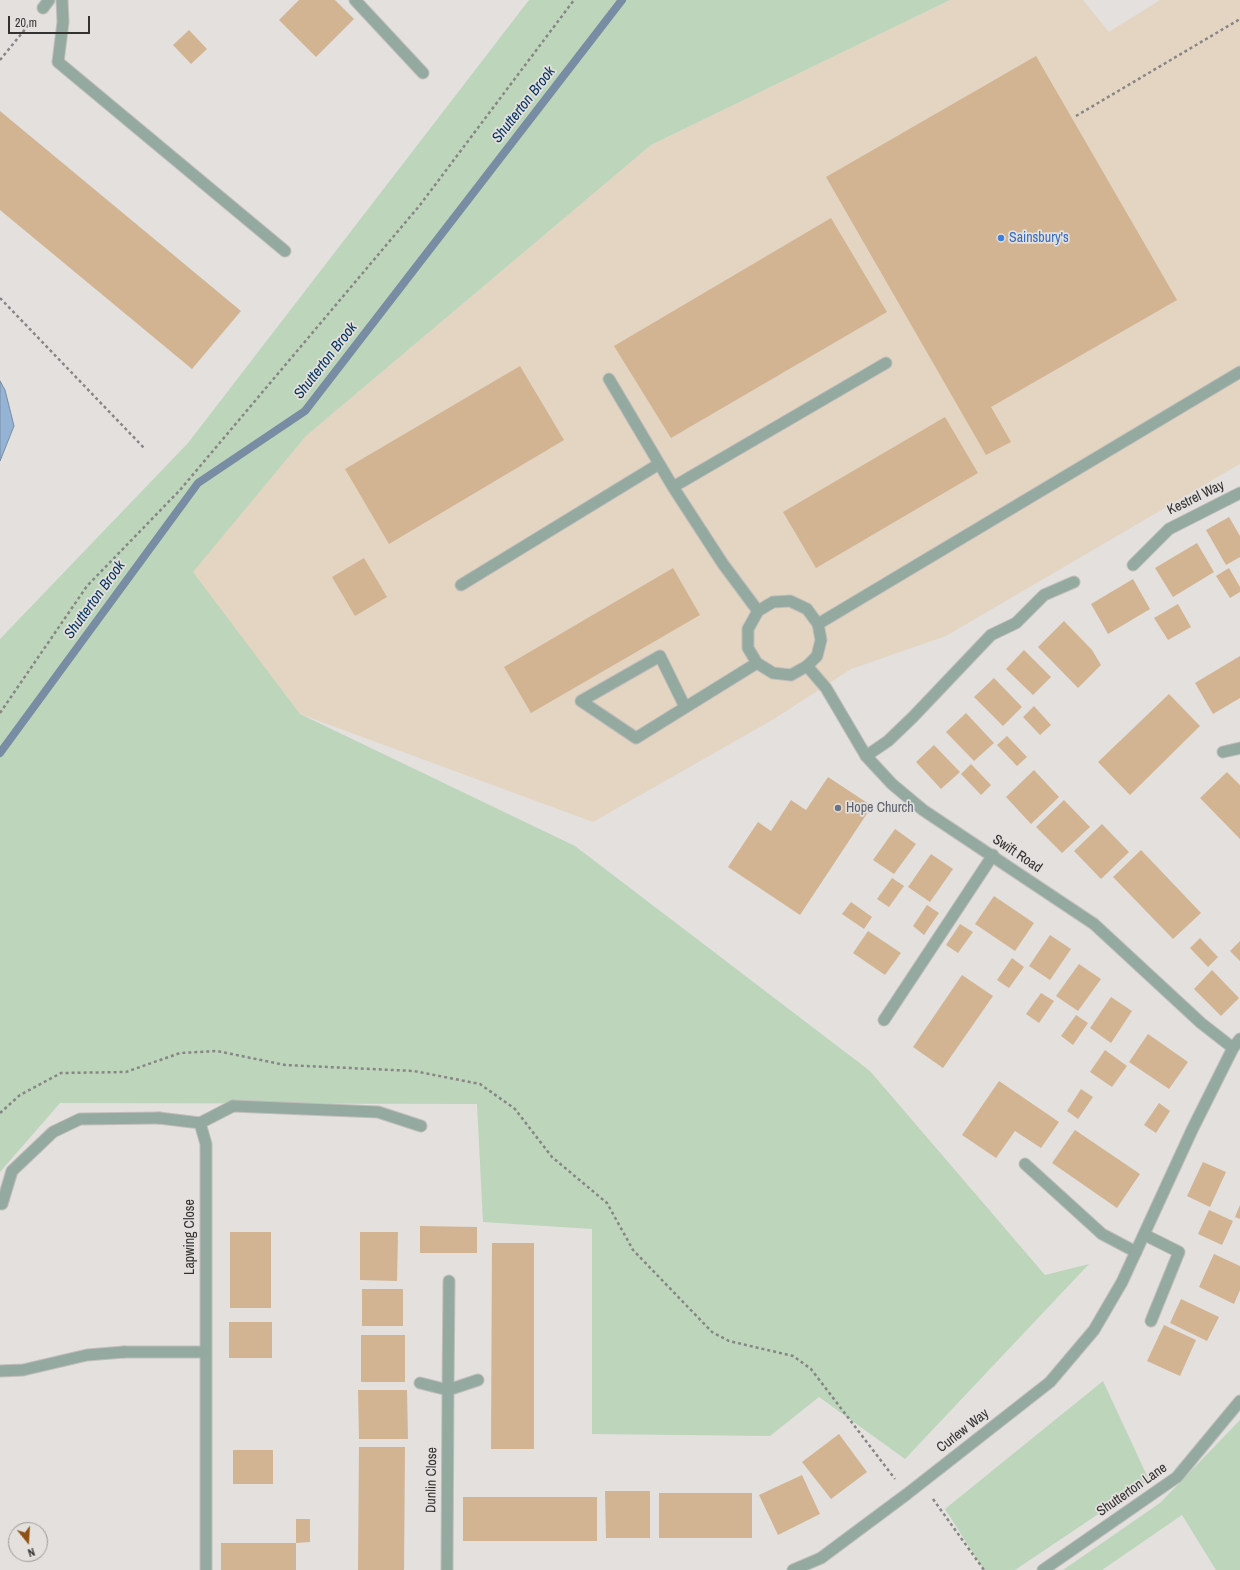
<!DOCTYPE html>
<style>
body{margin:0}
#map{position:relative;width:1240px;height:1570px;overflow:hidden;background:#e3e0de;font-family:"Archivo Narrow",sans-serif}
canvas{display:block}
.north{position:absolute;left:8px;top:1522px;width:40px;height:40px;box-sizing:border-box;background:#e3e0de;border:1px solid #9d9a99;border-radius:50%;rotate:162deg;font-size:11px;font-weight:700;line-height:16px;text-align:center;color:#333231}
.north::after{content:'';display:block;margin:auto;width:14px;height:18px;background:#8f5215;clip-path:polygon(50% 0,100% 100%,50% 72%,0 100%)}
.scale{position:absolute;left:8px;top:16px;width:82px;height:18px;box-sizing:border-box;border:2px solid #333231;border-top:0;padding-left:5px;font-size:12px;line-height:14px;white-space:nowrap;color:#333231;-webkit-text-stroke:3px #e3e0de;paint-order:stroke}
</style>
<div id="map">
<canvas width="1240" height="1570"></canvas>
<div class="north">N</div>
<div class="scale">20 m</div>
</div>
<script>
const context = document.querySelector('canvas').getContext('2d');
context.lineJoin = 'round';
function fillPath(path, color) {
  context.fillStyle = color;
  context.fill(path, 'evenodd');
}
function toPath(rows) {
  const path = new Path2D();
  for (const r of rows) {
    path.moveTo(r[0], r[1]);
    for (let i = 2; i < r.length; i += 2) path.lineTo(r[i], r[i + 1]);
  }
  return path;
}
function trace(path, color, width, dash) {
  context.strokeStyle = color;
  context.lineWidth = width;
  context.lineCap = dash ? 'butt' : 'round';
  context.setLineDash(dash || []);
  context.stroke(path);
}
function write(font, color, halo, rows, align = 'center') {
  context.font = font + ' "Archivo Narrow",sans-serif';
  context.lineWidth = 3.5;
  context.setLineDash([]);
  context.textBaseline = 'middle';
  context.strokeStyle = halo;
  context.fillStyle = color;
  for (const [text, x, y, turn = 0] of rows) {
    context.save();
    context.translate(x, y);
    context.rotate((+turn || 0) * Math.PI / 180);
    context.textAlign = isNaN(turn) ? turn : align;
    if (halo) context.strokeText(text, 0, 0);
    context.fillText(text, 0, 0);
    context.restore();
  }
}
fillPath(toPath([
 [950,0,1083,0,1109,32,1160,0,1240,0,1240,464,946,636,851,669,774,719,593,822,300,714,192,572,306,436,651,145]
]), '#e3d5c2');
fillPath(toPath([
 [529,0,950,0,651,145,306,436,193,572,300,714,575,846,870,1071,1045,1275,1089,1264,905,1459,819,1397,770,1436,592,1434,592,1229,483,1222,477,1104,60,1103,0,1172,0,639,188,443],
 [1103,1381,1149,1480,1015,1570,984,1570,945,1509],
 [1240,1420,1240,1570,1216,1570,1182,1515,1102,1570,1063,1570,1160,1503]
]), '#bdd5bb');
const water = toPath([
 [0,381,5,390,14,426,0,461,0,381]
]);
fillPath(water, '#95b3d4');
trace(water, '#788ca3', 1);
trace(toPath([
 [0,753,198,483,305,411,622,0]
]), '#788ca3', 8);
fillPath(toPath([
 [299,0,335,0,354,19,316,57,279,20],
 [189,30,207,49,191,64,173,45],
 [1036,56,1177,300,991,407,1011,442,986,455,826,177],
 [0,111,241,311,192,369,0,210],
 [831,218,887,312,671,438,614,346],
 [520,366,564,440,389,544,345,469],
 [945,417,978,473,816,568,783,512],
 [1229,517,1240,536,1240,557,1226,565,1206,530],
 [1197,543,1214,572,1173,597,1155,568],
 [364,558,387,597,355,616,332,577],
 [673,568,700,615,531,713,504,667],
 [1229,568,1240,587,1240,592,1230,598,1216,576],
 [1133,579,1150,609,1108,634,1091,604],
 [1178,604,1191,627,1168,640,1154,618],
 [1064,621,1092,650,1101,665,1078,688,1038,647],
 [1024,650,1051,677,1033,695,1006,669],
 [1240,656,1240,698,1213,714,1195,683],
 [994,678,1022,707,1003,726,974,697],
 [1169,694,1200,726,1130,795,1098,762],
 [1034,706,1051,725,1040,735,1023,717],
 [966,713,994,743,974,761,946,732],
 [1007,736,1027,757,1017,766,997,745],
 [934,745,960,772,941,789,916,762],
 [971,764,991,785,981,795,961,774],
 [1034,770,1059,797,1031,824,1006,797],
 [1227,772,1240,785,1240,839,1200,798],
 [828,777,872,806,800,915,728,867,758,822,771,831,791,800,806,810],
 [1064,800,1090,827,1062,853,1036,827],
 [1102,824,1129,852,1101,879,1074,851],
 [895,829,916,844,894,874,873,860],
 [1141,850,1201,913,1173,939,1113,877],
 [931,854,953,869,930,902,908,887],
 [892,878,904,886,889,907,877,899],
 [994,896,1034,923,1015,951,975,924],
 [851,902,872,917,864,929,842,914],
 [927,905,939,913,924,935,913,926],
 [960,924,973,932,958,953,946,945],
 [868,931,901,953,885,975,853,953],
 [1050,935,1071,949,1050,980,1029,966],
 [1200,938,1218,957,1208,967,1190,948],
 [1240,941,1240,961,1230,951],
 [1012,958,1024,967,1009,988,997,980],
 [1079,964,1101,979,1078,1011,1056,996],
 [1212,970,1239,998,1221,1016,1194,989],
 [962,975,993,996,943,1068,913,1047],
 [1041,993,1054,1001,1039,1023,1026,1014],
 [1111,997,1132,1011,1111,1043,1090,1028],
 [1076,1015,1088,1023,1073,1045,1061,1036],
 [1148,1034,1188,1062,1169,1089,1129,1062],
 [1105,1050,1127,1066,1112,1087,1090,1072],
 [999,1081,1059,1122,1041,1148,1015,1131,996,1158,962,1135],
 [1081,1089,1093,1097,1078,1119,1067,1111],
 [1159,1103,1170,1111,1156,1133,1144,1125],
 [1075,1130,1140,1174,1117,1208,1052,1163],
 [1203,1162,1226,1172,1210,1207,1187,1196],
 [1240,1205,1240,1219,1235,1217],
 [1209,1210,1233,1221,1222,1245,1198,1234],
 [420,1226,477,1227,477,1253,420,1253],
 [230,1232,271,1232,271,1308,230,1308],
 [360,1232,398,1232,397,1281,360,1280],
 [492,1243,534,1243,534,1449,491,1449],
 [1214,1254,1240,1266,1240,1290,1234,1304,1199,1287],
 [362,1289,403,1289,403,1326,362,1326],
 [1181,1299,1219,1317,1207,1341,1170,1323],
 [229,1322,272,1322,272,1358,229,1358],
 [1164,1325,1196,1340,1180,1376,1147,1361],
 [361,1335,405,1335,405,1382,361,1382],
 [358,1390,407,1390,408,1439,359,1439],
 [839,1434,867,1472,831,1499,802,1462],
 [359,1447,405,1447,404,1570,358,1570],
 [233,1450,273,1450,273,1484,233,1484],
 [802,1475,820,1514,778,1535,759,1495],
 [605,1491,650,1491,650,1538,606,1538],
 [659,1493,752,1493,752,1538,659,1538],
 [463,1497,597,1497,597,1541,463,1541],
 [296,1519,310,1519,310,1542,296,1543],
 [221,1543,296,1543,296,1570,221,1570]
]), '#d2b492');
const service = toPath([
 [62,0,63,22,58,62,285,251],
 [355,0,423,73],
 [609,379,673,487,723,564,758,611],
 [673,487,886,363],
 [1133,565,1169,529,1240,493],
 [461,585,659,464],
 [685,707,660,656,581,701,636,738,757,663],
 [866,756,888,741,913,717,991,635,1016,623,1044,595,1074,582],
 [884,1020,993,855],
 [233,1106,378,1112,421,1126],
 [1025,1164,1102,1234,1136,1252],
 [2,1204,12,1171,53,1132,80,1119,159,1118],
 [1145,1235,1179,1252,1151,1321],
 [0,1371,23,1370,87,1355,124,1352],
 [448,1390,449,1281]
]);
const minor = toPath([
 [43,8,49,0],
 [807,666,826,688,866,756,892,784,923,810,1094,924,1201,1023,1233,1048],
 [1223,752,1240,748],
 [159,1118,200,1123,233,1106],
 [200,1123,206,1144,206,1570],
 [124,1352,205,1352],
 [420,1383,448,1390,478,1380],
 [447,1570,448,1390],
 [793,1570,821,1558,907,1494,1050,1382,1094,1330,1122,1282,1192,1130,1233,1048,1240,1039],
 [1043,1570,1177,1477,1240,1401]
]);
const tertiary = toPath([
 [790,601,807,609,818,624,821,640,817,656,807,666,791,675,773,673,757,663,748,648,748,629,758,611,773,602,790,601],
 [818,624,1240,372]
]);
trace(service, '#c0bdbb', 13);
trace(minor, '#c0bdbb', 13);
trace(tertiary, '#c0bdbb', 13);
trace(toPath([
 [0,60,31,22],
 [1076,116,1240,19],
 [0,298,145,449],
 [0,713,87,586,180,490,420,205,574,0],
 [0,1113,20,1095,61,1073,126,1072,180,1053,217,1051,285,1065,414,1071,480,1084,515,1109,552,1157,607,1203,633,1250,712,1332,729,1341,793,1356,811,1369,895,1479],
 [933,1499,984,1570]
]), '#888685', 2.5, [3, 3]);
trace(service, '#94a9a0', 11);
trace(minor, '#94a9a0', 11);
trace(tertiary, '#94a9a0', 11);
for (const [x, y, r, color] of [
 [1001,238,4,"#3f7fe0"],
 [838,808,4,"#6b7280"]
]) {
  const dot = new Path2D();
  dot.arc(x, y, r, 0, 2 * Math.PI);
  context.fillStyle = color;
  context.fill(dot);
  trace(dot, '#e3e0de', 1.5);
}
write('14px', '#366cbe', '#e3e0de', [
 ["Sainsbury's",1009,238]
], 'left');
write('14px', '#333231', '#e3e0de', [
 ["Kestrel Way",1196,498,-26],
 ["Swift Road",1017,854,34],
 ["Lapwing Close",190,1237,-90],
 ["Curlew Way",963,1431,-38],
 ["Dunlin Close",432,1480,-89],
 ["Shutterton Lane",1132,1490,-35]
]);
write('14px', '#5b616d', '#e3e0de', [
 ["Hope Church",846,808]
], 'left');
write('italic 15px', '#03325b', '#e3e0de', [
 ["Shutterton Brook",524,105,-52],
 ["Shutterton Brook",326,361,-52],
 ["Shutterton Brook",95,600,-54]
]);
</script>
